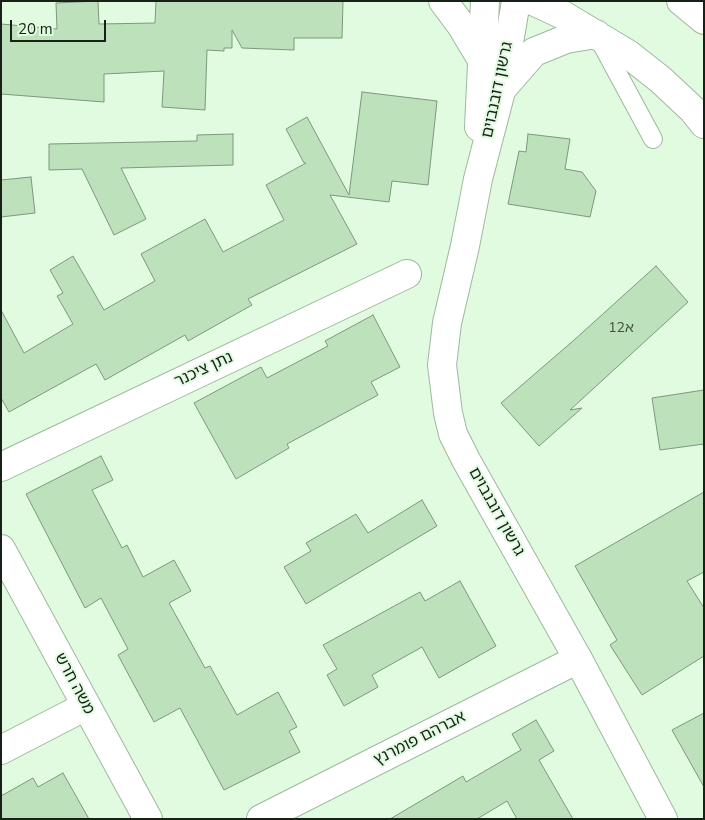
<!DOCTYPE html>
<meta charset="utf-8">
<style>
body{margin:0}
#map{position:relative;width:705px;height:820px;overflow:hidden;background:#e0fbdf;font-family:"Nunito Sans",sans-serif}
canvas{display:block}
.frame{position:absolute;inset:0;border:2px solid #182117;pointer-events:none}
.scale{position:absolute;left:10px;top:20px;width:96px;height:22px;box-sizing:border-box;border:2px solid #182117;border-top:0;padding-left:6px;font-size:15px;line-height:18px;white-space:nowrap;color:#182117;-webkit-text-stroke:4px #e0fbdf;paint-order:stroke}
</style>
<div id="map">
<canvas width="705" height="820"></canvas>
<div class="frame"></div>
<div class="scale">20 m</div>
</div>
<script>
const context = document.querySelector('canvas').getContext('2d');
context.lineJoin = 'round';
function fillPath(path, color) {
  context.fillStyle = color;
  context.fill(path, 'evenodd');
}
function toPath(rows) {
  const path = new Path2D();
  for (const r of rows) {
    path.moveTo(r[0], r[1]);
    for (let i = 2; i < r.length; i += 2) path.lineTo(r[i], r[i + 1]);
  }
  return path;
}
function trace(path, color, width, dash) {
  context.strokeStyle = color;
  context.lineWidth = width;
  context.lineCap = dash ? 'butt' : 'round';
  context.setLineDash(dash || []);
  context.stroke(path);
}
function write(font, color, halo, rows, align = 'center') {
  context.font = font + ' "Nunito Sans","Noto Sans Hebrew",sans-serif';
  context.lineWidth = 4;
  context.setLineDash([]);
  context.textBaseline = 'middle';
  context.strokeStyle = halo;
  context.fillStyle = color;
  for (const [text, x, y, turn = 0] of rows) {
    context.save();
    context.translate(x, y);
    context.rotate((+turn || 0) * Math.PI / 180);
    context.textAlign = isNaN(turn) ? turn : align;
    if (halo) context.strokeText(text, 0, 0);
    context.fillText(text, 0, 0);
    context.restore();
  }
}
const building = toPath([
 [98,1,99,24,155,23,156,1,343,1,342,38,294,38,294,50,242,48,232,30,232,48,224,48,224,51,207,50,205,110,162,107,164,71,104,74,104,102,1,94,1,24,57,29,56,3,98,1],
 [362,92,437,101,428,185,392,181,389,202,330,195,357,244,248,299,252,305,188,341,185,335,105,380,96,364,9,412,1,398,1,310,24,353,73,324,57,296,63,293,50,270,73,256,104,310,155,281,141,254,205,219,223,252,284,220,266,185,306,163,304,163,286,129,307,117,349,195,362,92],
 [233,134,233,165,121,168,146,219,114,235,82,169,49,170,49,144,197,141,197,135,233,134],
 [528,134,570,139,565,169,582,172,596,191,590,217,508,204,519,151,526,152,528,134],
 [31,177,35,213,1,217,1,180,31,177],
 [656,266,688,302,570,410,582,408,539,446,501,403,573,341,656,266],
 [373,315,400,367,371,382,378,395,287,444,289,448,236,479,194,403,261,367,267,378,328,346,325,341,373,315],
 [704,390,704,444,660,450,652,398,704,390],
 [101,456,113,480,92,490,122,548,127,545,143,577,174,560,191,591,169,603,205,668,210,666,237,715,278,692,297,727,289,731,300,752,224,790,180,708,154,722,118,655,128,649,101,598,85,608,26,494,101,456],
 [704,492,704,572,687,581,704,608,704,656,642,695,610,645,617,640,575,566,704,492],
 [422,500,437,526,306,604,284,567,311,551,306,543,356,514,368,533,422,500],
 [460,581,496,646,439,678,422,647,372,675,378,687,344,706,327,675,337,669,323,645,420,592,425,601,460,581],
 [704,713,704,787,672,730,704,713],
 [536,720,554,751,539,760,573,819,517,819,507,801,477,819,390,819,463,776,466,782,521,750,512,734,536,720],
 [63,773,89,819,1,819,1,796,33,778,38,787,63,773]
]);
fillPath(building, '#bce1bb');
trace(building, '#7e977d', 1);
const service = toPath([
 [599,39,653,139]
]);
const minor = toPath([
 [1,467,407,274],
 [1,549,148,819],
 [1,750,86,706],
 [261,819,578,659]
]);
const tertiary = toPath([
 [443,1,461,25,482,60],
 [516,1,501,91,478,179,465,246,447,323,442,365,448,413,453,434,466,460,578,659,663,819],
 [533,1,563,15,628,54,661,80,693,110,704,124],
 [681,1,704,20],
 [501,90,534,52,566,39,596,34],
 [479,127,485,1]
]);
trace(service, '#9eb89d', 20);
trace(minor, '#9eb89d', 30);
trace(tertiary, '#9eb89d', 30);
trace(service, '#fff', 18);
trace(minor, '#fff', 28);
trace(tertiary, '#fff', 28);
write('14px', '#415140', null, [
 ["12א",621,329]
]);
write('16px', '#182117', '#e0fbdf', [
 ["גרשון דובנבוים",498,90,-78],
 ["נתן ציכנר",204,370,-25],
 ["גרשון דובנבוים",496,512,61],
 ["משה חרש",74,684,62],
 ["אברהם פומרנץ",420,739,-27]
]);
</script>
